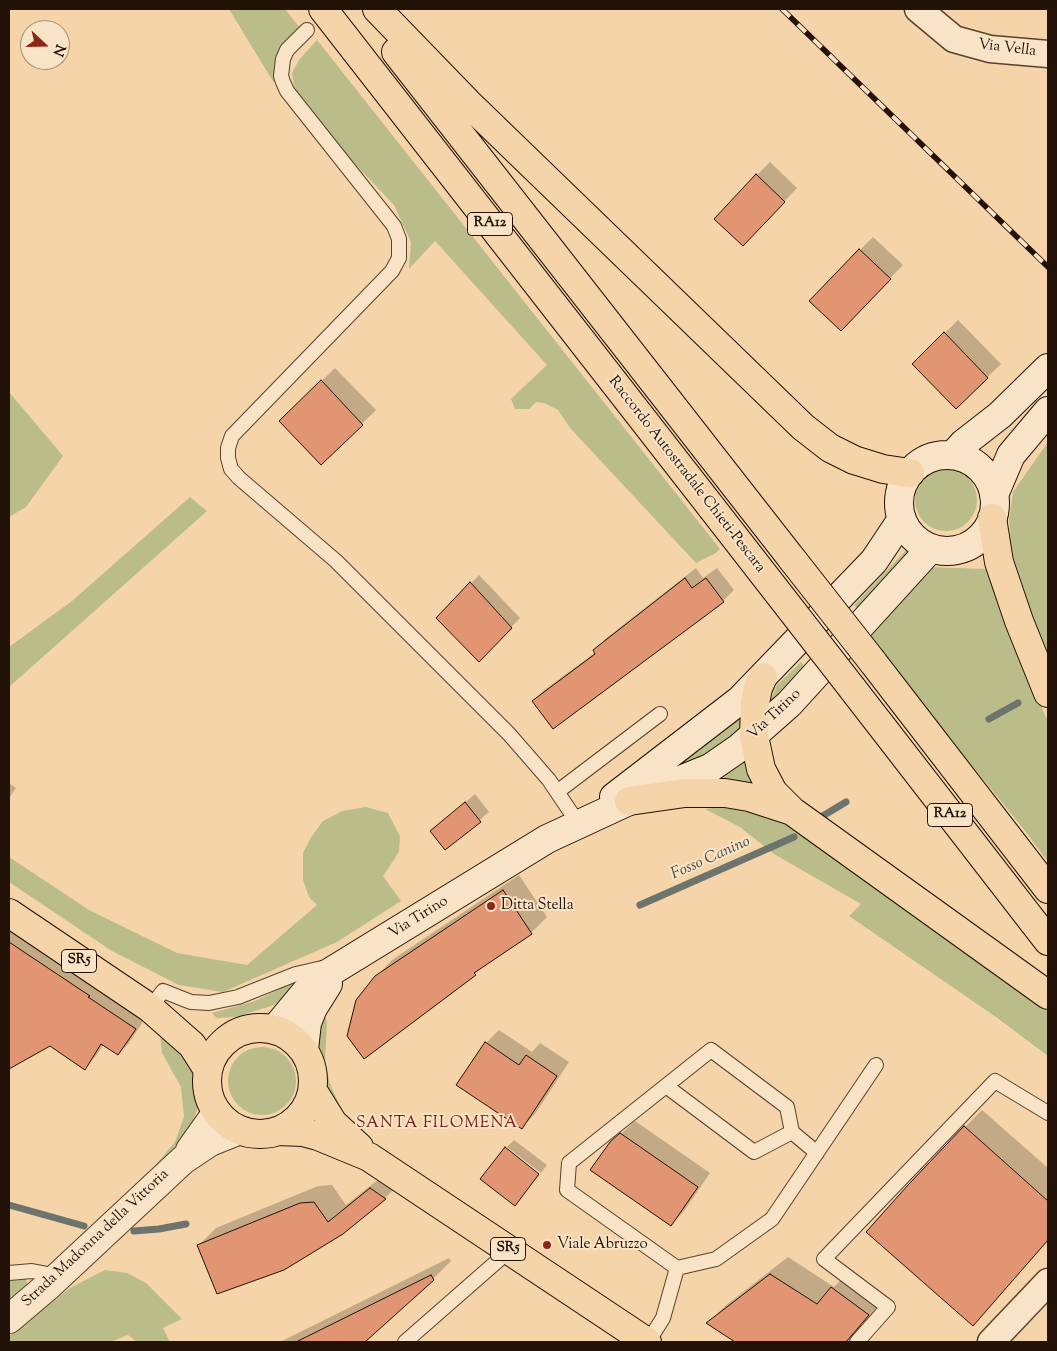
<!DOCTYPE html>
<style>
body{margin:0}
#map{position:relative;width:1057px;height:1351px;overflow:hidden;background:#f4d4a8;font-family:"Sorts Mill Goudy",serif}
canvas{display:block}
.frame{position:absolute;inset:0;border:10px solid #231207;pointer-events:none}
.north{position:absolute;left:20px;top:20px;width:50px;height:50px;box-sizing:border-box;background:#f8e3c6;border:1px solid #a38f7a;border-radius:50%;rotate:111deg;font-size:14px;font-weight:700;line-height:20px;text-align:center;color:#231207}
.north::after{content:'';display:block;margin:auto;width:18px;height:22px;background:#8f2418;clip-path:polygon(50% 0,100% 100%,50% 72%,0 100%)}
</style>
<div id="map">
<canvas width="1057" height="1351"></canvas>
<div class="frame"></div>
<div class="north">N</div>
</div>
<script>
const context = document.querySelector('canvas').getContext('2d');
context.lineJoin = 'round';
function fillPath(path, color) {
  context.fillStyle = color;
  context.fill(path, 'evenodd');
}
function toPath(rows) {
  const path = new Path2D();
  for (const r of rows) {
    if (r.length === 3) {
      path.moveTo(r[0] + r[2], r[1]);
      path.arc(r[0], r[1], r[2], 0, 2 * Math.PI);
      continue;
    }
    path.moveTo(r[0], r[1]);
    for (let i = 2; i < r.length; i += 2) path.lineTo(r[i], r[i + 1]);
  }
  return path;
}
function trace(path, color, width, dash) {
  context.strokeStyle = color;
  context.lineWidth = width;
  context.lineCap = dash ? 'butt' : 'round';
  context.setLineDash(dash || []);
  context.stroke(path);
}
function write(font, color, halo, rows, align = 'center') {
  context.font = font + ' "Sorts Mill Goudy",serif';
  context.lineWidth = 4;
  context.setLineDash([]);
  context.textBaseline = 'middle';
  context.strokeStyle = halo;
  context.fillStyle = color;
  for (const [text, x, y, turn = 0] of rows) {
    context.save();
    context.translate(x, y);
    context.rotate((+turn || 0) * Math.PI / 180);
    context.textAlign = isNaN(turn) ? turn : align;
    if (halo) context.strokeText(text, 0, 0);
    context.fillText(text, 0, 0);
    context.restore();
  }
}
fillPath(toPath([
 [229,9,285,9,299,27,279,58,274,83],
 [317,40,720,549,716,553,696,563,571,429,558,410,544,403,536,402,529,409,515,409,511,399,547,365,435,241,409,269,411,242,394,205,337,145,310,112,294,86,292,73,299,60],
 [9,392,63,456,26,507,9,517],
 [1048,442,1048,663,1011,550,1009,520,1013,492],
 [946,500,31],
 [190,497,207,511,9,687,9,647,72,601],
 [908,548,915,557,862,615,854,605],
 [928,567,986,569,1005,621,1048,722,1048,862,1026,832,865,634],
 [801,662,809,672,768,705,777,685],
 [743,706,745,734,704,762,654,775],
 [747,754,762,791,702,784],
 [366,807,388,813,400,836,399,852,383,876,401,901,337,942,223,992,179,985,112,951,9,882,9,857,89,910,177,953,247,965,317,905,309,897,303,880,303,853,312,836,323,821,342,811],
 [719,807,761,814,790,827,1048,1009,1048,1056,996,1017,849,916,861,904,774,854,740,827,705,809],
 [298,980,290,995,274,1005,236,1017,217,1018,212,1013,255,1001],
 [321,1015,326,1018,327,1023,325,1061,330,1084,341,1108,341,1112,325,1095,324,1068,312,1043],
 [160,1035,176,1046,191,1065,198,1089,199,1104,192,1125,179,1147,153,1168,175,1142,184,1117,181,1087,162,1053],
 [262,1081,34],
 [105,1270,127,1273,146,1283,182,1319,163,1328,170,1342,137,1342,128,1335,110,1342,9,1342,9,1336,70,1288],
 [9,1277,25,1278,30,1290,9,1313]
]), '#babd89');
fillPath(toPath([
 [770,162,797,188,756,231,757,175],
 [873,237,903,265,854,316,860,250],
 [958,320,1001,364,956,408,914,364],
 [335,368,376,410,321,464,294,408],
 [696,568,703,578,717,568,734,590,723,601,553,727,534,701,544,690,596,652,594,650,605,639],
 [479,575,520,618,479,661,438,618],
 [9,783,16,788,9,798],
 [475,794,489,812,446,849,432,831],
 [519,875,547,917,531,933,487,962,475,974,376,977,392,960],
 [9,921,146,1017,129,1043,118,1054,104,1044,95,1057,84,1068,50,1044,9,1067],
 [499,1030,532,1052,540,1043,569,1062,535,1114,522,1127,486,1043],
 [982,1110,1048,1168,1048,1241,973,1324,965,1127],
 [635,1121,710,1173,684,1211,671,1225,611,1143],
 [514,1140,547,1165,541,1173,507,1147],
 [505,1149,539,1175,515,1204],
 [389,1171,402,1181,385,1198,342,1233,198,1246,216,1228,318,1186,332,1185,346,1205],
 [788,1257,834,1287,850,1270,886,1297,848,1342,737,1342,708,1323,725,1306],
 [449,1258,451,1261,433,1279,363,1342,280,1342]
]), '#0003');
trace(toPath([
 [989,719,1018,703],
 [821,817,846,802],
 [640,905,794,837],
 [9,1205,84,1226],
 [134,1231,159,1229,186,1224]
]), '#6d746e', 7);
const building = toPath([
 [756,174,785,202,743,246,714,219,756,174],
 [859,249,891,279,841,331,809,301,859,249],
 [944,332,988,378,956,409,912,364,944,332],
 [321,380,363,425,321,465,279,421,321,380],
 [685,578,692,588,706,578,724,602,553,729,532,701,595,654,593,650,685,578],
 [470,582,512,628,479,662,436,618,470,582],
 [465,802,481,822,445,850,430,831,465,802],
 [503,890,532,934,474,973,476,975,364,1059,347,1036,356,1000,375,976,503,890],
 [9,942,90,996,88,997,136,1029,118,1055,101,1044,85,1070,50,1046,9,1069,9,942],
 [485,1042,519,1065,526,1055,557,1076,522,1129,456,1085,485,1042],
 [964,1126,1048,1201,1048,1240,973,1326,866,1232,908,1185,964,1126],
 [620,1133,698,1187,671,1226,590,1170,610,1142,620,1133],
 [505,1147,539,1174,515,1206,480,1179,505,1147],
 [370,1188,386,1199,343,1234,284,1270,217,1294,197,1245,300,1203,314,1202,328,1222,370,1188],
 [770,1274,817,1304,831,1287,869,1315,846,1342,735,1342,706,1323,770,1274],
 [431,1275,434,1280,365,1342,296,1342,431,1275]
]);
fillPath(building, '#e29573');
trace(building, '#231207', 1);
const service = toPath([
 [307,30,287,50,283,59,281,76,283,82,287,91,394,226,399,239,399,258,392,271,232,436,228,448,228,458,231,469,239,478,336,561,509,734,549,780,578,823],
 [557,792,660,714],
 [150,1008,163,991,191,1002,209,1003,238,997,296,974,322,968],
 [666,1086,754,1152,792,1132,817,1153],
 [677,1268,567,1190,569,1163,711,1050,787,1107,792,1132],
 [9,1273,32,1271,58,1276],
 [405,1342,510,1250],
 [648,1342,663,1318,677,1268,716,1259,772,1219,876,1065],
 [857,1342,888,1307,824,1259,995,1081,1048,1113]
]);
const minor = toPath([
 [918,9,954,39,990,49,1048,54],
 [991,1342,1048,1282]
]);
const tertiary = toPath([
 [190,1150,217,1112],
 [9,1319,49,1285,183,1160,210,1142,240,1130]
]);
const secondary = toPath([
 [953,455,964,443,1000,415,1048,368],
 [947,503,48],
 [994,495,1011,455,1048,411],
 [614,797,740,700,874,561,902,519],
 [275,1029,314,982,547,839,629,801,710,768,739,748,789,704,931,548],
 [304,1049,307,1023,313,1008,328,984]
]);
const primary = toPath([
 [9,913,150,1008,192,1045,208,1070],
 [260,1081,53],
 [313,1091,333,1123,359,1147],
 [278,1131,303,1132,318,1136,369,1157,647,1342]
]);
const motorway = toPath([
 [323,9,712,508],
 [377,9,468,103,803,427,830,448,854,460,883,469,910,473],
 [396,52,792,559],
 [992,518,999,562,1019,621,1048,693],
 [872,661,1048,889],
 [763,677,758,688,755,703,754,736,761,769,773,792,792,811,1048,995],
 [852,688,1048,941],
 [629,801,685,793,725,793,749,797,792,811]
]);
trace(service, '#57422f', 16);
trace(minor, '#57422f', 29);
trace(tertiary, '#57422f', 30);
trace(secondary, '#231207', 30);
trace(primary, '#231207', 30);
trace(motorway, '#231207', 30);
trace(service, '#f8e3c6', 14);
trace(minor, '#f8e3c6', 26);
trace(tertiary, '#f8e3c6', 28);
trace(secondary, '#f8e3c6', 28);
trace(primary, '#f4d4a8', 28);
trace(motorway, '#f4d4a8', 28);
const rail = toPath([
 [782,9,1048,267]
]);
trace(rail, '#231207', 5.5);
trace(rail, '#f8e3c6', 4, [11]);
const motorwayBridge = toPath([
 [712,508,852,688],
 [792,559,872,661]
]);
trace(motorwayBridge, '#231207', 30, []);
trace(motorwayBridge, '#f4d4a8', 28);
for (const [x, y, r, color] of [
 [491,906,5,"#8f2418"],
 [547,1245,5,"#8f2418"]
]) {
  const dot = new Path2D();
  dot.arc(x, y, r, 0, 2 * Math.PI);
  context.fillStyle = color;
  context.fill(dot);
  trace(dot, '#f8e3c6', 2);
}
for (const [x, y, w] of [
 [490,224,45],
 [950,815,45],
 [79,961,35],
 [508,1249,35]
]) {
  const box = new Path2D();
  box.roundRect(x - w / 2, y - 11.5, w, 23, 4);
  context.fillStyle = '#f8e3c6';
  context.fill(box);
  trace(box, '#231207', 1);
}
write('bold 14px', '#231207', null, [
 ["RA12",490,224],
 ["RA12",950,815],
 ["SR5",79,961],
 ["SR5",508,1249]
]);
write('15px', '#231207', '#f8e3c6', [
 ["Via Vella",1007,49,7],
 ["Raccordo Autostradale Chieti-Pescara",686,475,52],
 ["Via Tirino",775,715,-43],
 ["Via Tirino",419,918,-32],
 ["Strada Madonna della Vittoria",96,1239,-43]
]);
write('15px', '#231207', '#f8e3c6', [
 ["Ditta Stella",501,906],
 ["Viale Abruzzo",557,1245]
], 'left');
write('italic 16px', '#4e4b43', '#f8e3c6', [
 ["Fosso Canino",711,859,-24]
]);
context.letterSpacing = '1px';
write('16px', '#7a1f14', '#f8e3c6', [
 ["SANTA FILOMENA",437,1124]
]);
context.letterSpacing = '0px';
</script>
